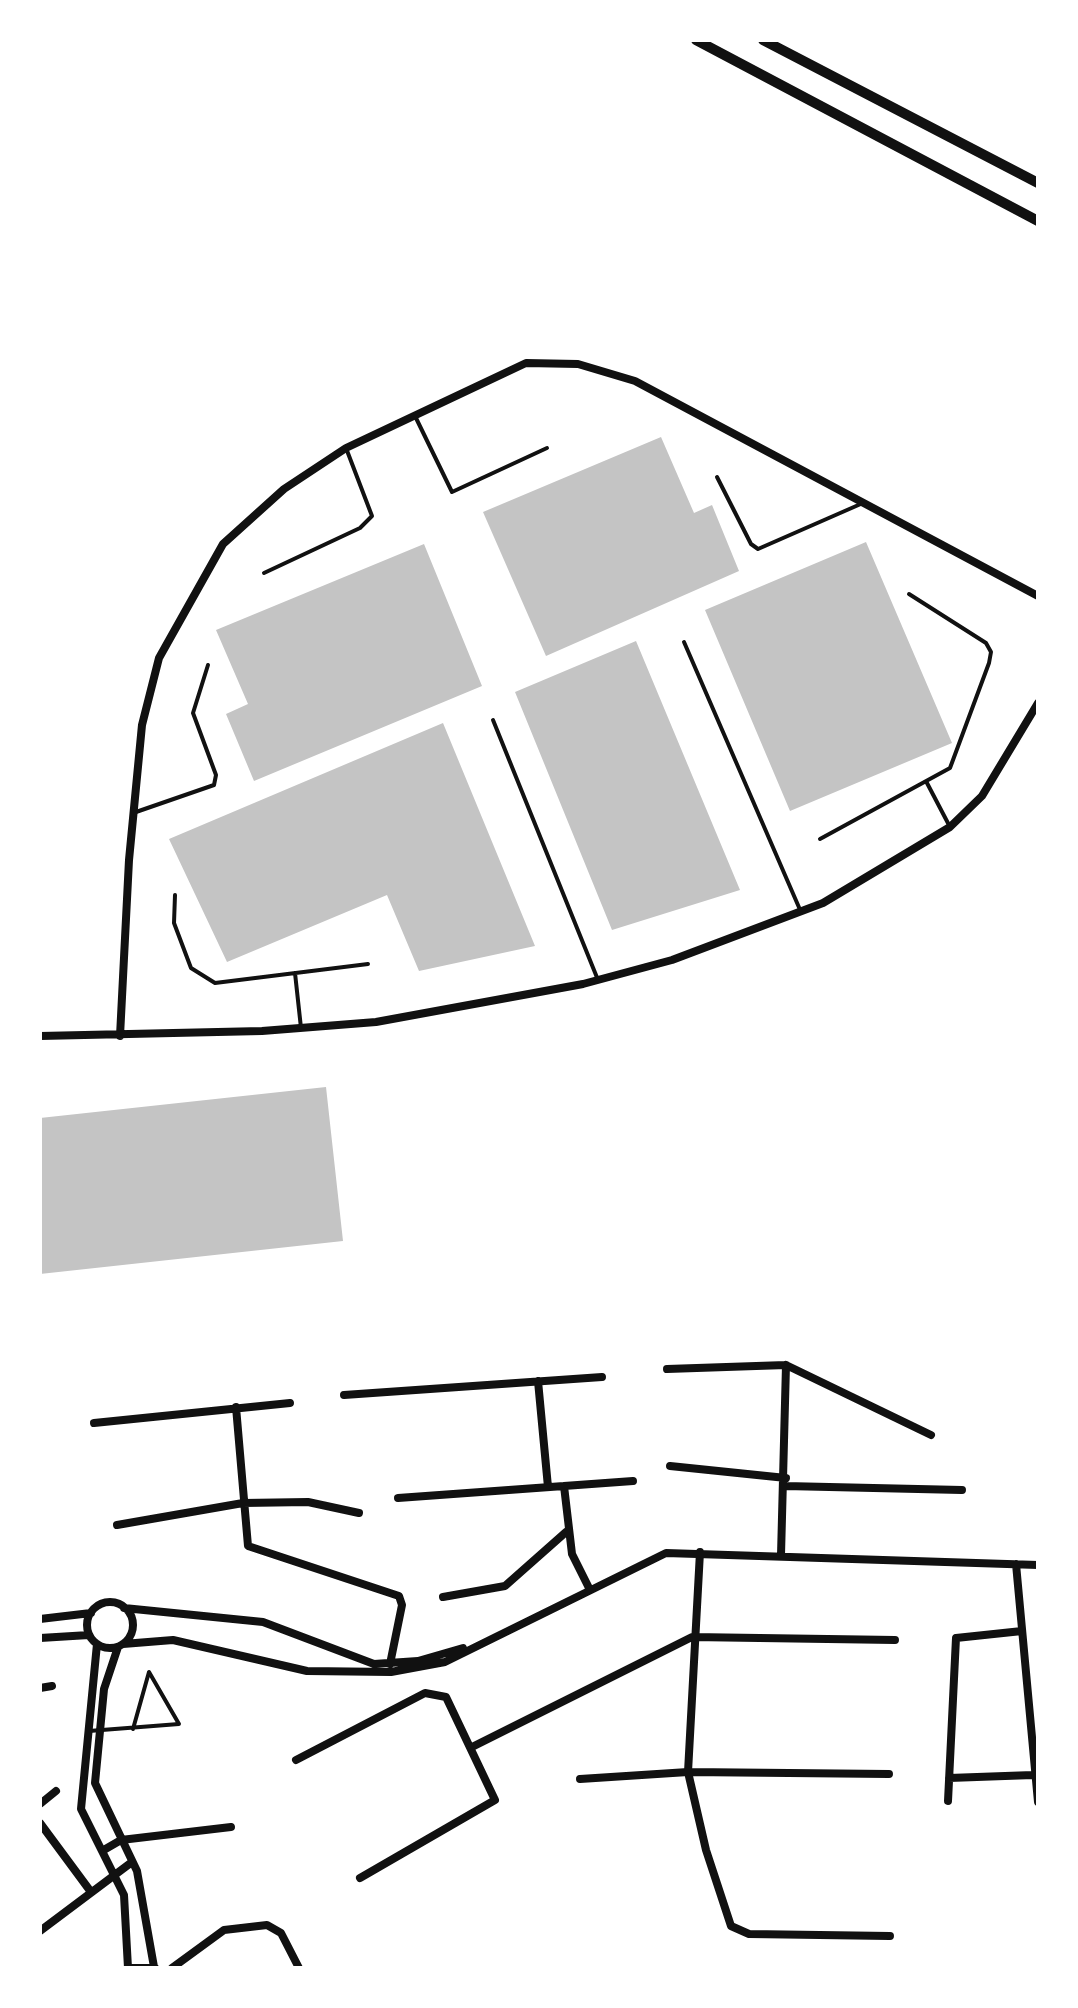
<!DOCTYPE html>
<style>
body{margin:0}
#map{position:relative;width:1078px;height:2008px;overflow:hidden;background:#fff;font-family:"IBM Plex Sans",sans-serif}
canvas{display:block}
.frame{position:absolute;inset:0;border:42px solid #fff;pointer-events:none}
</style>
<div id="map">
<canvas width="1078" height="2008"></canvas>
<div class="frame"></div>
</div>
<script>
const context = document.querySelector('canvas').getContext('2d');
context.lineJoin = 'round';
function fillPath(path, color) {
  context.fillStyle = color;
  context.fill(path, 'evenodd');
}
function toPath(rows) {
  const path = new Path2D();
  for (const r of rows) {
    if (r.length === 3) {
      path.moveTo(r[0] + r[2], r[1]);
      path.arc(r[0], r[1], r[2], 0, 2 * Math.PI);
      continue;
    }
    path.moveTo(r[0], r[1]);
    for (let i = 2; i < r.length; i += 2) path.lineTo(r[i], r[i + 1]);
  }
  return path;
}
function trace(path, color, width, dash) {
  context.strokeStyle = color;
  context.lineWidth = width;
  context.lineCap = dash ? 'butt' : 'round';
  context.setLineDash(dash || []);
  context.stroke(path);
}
fillPath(toPath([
 [661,437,694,513,712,505,739,571,546,656,483,512],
 [866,542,952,743,790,811,705,610],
 [424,544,482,686,254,781,226,714,248,704,216,630],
 [636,641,740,890,612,930,515,692],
 [443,723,535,946,419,971,387,895,227,962,169,839],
 [326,1087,343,1241,40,1274,40,1118]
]), '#c4c4c4');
trace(toPath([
 [415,416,452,492,547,448],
 [717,477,751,544,758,549,863,503],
 [264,573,360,528,372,516,346,448],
 [684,642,801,912],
 [493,720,598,980],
 [927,783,950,827],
 [136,812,214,785,216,775,193,713,208,665],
 [820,839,950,768,989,663,991,652,986,643,909,594],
 [175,895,174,923,191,968,215,983,368,964],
 [295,973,301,1028],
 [133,1729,149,1672],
 [89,1731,179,1724,149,1672]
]), '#111', 4);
trace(toPath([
 [40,1036,262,1031,376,1022,583,984,672,960,823,903,950,827,982,796,1038,703],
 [120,1036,129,860,142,725,159,658,223,544,284,489,346,448,526,363,578,364,635,381,1038,596],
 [786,1365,931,1435],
 [667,1369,786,1365,781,1555],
 [538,1381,548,1487],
 [344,1395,602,1377],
 [236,1407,248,1546,399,1596,402,1605,390,1664],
 [94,1423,290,1403],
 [670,1466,786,1478],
 [564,1486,572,1554,590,1590],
 [785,1486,962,1490],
 [398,1498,633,1481],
 [117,1525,243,1503,308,1502,359,1513],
 [700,1552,688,1772,706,1850,731,1926,749,1934,890,1936],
 [1016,1564,1038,1802],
 [443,1597,505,1586,566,1532],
 [110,1625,23],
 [124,1608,263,1622,374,1664,418,1661,463,1648],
 [40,1619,91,1613],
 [40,1638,89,1635],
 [97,1644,81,1809,124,1895,128,1968],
 [123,1644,173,1640,307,1671,391,1672,445,1662,666,1553,1038,1565],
 [118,1647,104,1689,95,1783,137,1871,154,1967],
 [40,1688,52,1686],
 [472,1747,692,1637,895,1640],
 [296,1760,425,1693,446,1697,495,1800,360,1878],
 [949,1778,1033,1775],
 [580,1779,688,1772,889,1774],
 [948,1801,956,1638,1022,1631],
 [40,1804,56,1791],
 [40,1823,91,1892],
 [102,1851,121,1840,231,1827],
 [40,1931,132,1862],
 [132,1968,155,1968],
 [172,1968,224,1930,267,1925,281,1933,299,1968]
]), '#111', 8);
trace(toPath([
 [696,40,1038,221],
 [763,40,1038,183]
]), '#111', 10);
</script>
